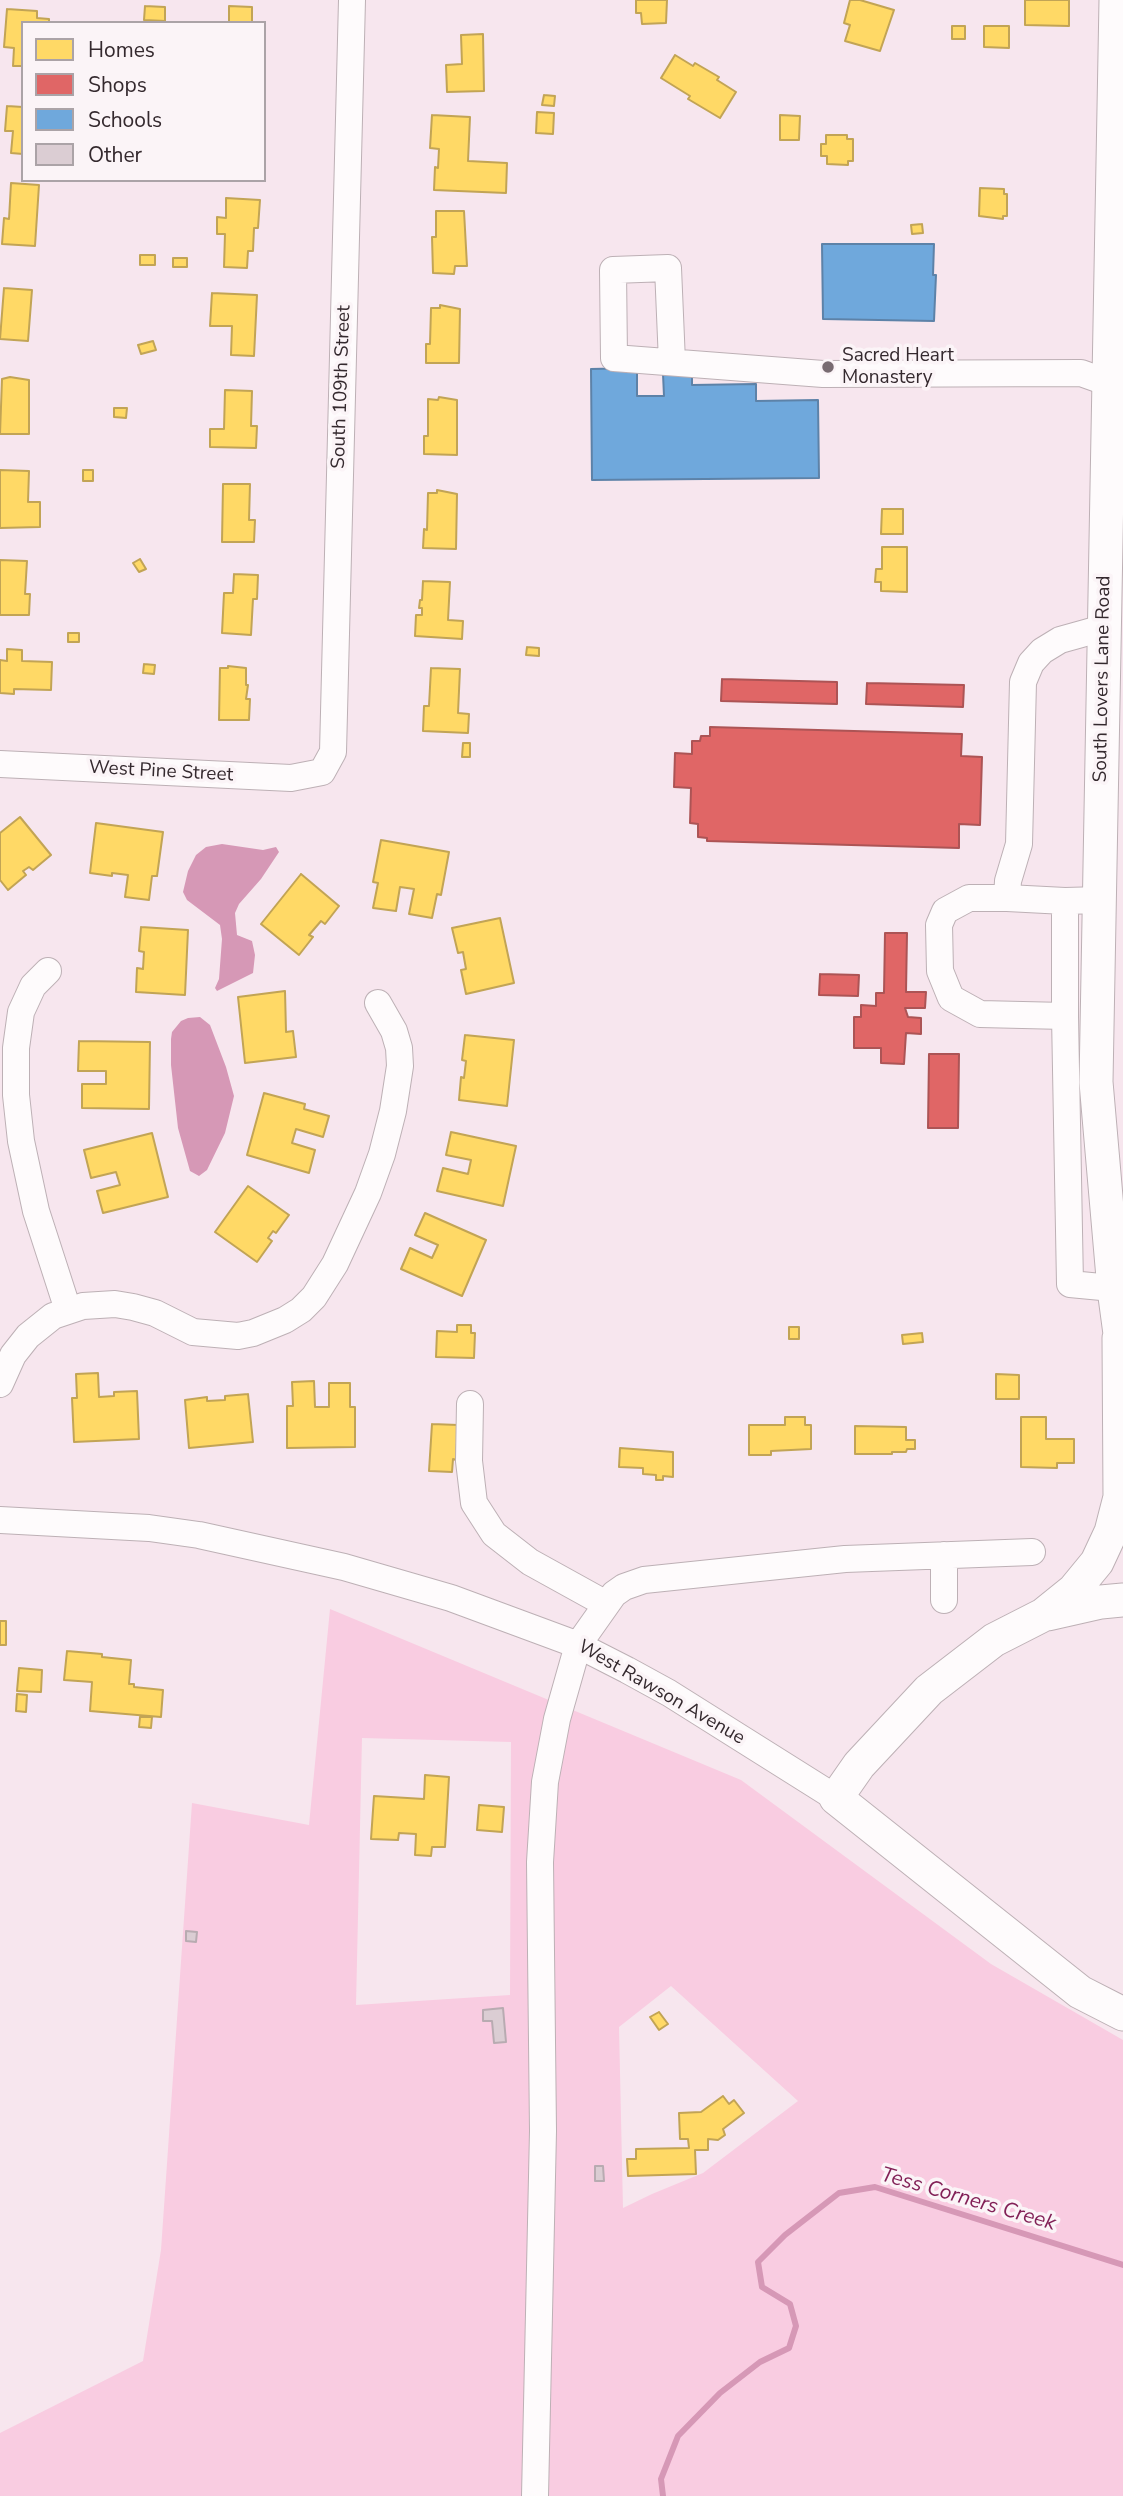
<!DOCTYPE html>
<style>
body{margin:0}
#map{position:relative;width:1123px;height:2496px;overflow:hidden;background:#f7e6ee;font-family:"Nunito Sans",sans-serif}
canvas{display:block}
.legend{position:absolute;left:21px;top:21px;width:245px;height:161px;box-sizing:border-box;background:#fbf4f7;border:2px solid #aba3a7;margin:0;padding:9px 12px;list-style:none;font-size:21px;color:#34292e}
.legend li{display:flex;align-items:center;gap:14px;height:35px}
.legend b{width:35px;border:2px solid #aba3a7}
</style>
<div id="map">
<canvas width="1123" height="2496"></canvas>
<ul class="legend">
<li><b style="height:19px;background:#ffd966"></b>Homes</li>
<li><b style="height:19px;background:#e06666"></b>Shops</li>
<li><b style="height:19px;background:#6fa8dc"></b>Schools</li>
<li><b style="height:19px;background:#dbcdd3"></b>Other</li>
</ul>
</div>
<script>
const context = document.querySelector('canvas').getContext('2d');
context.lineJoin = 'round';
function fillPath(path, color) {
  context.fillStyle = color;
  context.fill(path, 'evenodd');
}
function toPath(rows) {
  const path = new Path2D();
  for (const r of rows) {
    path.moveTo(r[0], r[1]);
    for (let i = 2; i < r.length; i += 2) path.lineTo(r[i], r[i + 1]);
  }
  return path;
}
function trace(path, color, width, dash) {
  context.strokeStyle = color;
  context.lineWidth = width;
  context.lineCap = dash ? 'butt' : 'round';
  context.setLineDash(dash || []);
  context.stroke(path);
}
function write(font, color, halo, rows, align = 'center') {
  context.font = font + ' "Nunito Sans",sans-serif';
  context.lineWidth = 7;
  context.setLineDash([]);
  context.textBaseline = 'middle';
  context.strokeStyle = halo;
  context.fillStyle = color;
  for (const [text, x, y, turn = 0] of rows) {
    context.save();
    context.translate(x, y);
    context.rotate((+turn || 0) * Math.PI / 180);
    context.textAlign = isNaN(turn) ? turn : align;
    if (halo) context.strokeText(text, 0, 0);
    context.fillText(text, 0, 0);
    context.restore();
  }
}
fillPath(toPath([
 [330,1609,741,1780,991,1964,1123,2040,1123,2496,0,2496,0,2433,143,2361,161,2250,192,1803,309,1825],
 [362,1738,511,1742,510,1995,356,2005],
 [671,1986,798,2101,703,2173,652,2194,623,2208,619,2027]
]), '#f9cce1');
fillPath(toPath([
 [222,844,263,850,276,847,279,852,261,879,239,904,235,913,237,935,252,941,255,955,253,973,217,991,215,988,219,979,222,939,220,925,187,900,183,892,188,871,196,855,206,847],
 [200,1017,210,1025,226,1067,234,1096,225,1133,207,1170,199,1176,190,1171,178,1128,171,1065,171,1039,172,1032,181,1021,188,1018]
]), '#d698b6');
const homes = toPath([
 [636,0,667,0,666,23,642,24,641,13,636,13,636,0],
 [850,0,860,0,894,10,880,51,845,41,850,25,844,23,850,0],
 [1025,0,1069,0,1069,26,1025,25,1025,0],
 [145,6,165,7,165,21,144,20,145,6],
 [229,6,252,7,252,23,229,23,229,6],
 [7,9,37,11,37,18,49,19,49,23,23,23,23,66,13,66,14,48,4,47,7,9],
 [952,26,965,26,965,39,952,39,952,26],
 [984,26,1009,26,1009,48,984,47,984,26],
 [483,34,484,91,447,92,446,65,462,64,461,35,483,34],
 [675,55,693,66,695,63,719,77,717,80,736,92,720,118,688,99,690,96,661,78,675,55],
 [544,95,555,96,554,106,542,105,544,95],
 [7,106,23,107,23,154,11,153,13,131,5,131,7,106],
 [537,112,554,113,553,134,536,133,537,112],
 [432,115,470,117,468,161,507,163,506,193,434,190,435,167,438,168,439,149,430,148,432,115],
 [780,115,800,116,799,140,780,140,780,115],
 [826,135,847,135,847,139,853,139,853,161,848,161,848,165,827,164,827,156,821,156,821,144,826,144,826,135],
 [11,183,39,185,35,246,2,244,4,218,9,219,11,183],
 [980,188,1004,189,1004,194,1007,194,1007,216,1003,216,1003,219,979,216,980,188],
 [226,198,260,200,258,228,254,228,253,251,248,251,247,268,224,267,225,234,217,234,217,217,226,218,226,198],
 [436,211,464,211,467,266,455,266,454,274,433,273,432,237,436,237,436,211],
 [922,224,923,233,912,234,911,225,922,224],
 [140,255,155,255,155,265,140,265,140,255],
 [173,258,187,258,187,267,173,267,173,258],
 [4,288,32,290,28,341,0,339,4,288],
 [212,293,257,295,254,356,231,355,232,326,210,326,212,293],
 [440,305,460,309,459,363,426,363,426,344,430,344,431,308,440,308,440,305],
 [153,341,156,350,141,354,138,345,153,341],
 [10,377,29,380,29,434,0,434,2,379,10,377],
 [225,390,252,391,251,426,257,426,256,448,210,447,210,429,224,429,225,390],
 [439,397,457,400,457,455,424,454,424,436,428,436,428,399,438,400,439,397],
 [114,408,127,408,126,418,114,417,114,408],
 [0,470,29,471,28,502,40,502,40,527,0,528,0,470],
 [83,470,93,470,93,481,83,481,83,470],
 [223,484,250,484,249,520,255,520,254,542,222,542,223,484],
 [437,490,457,494,456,549,423,548,424,529,427,530,428,493,437,493,437,490],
 [882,509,903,509,903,534,881,534,882,509],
 [882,547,907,547,907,592,881,591,881,582,875,582,876,569,882,569,882,547],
 [140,559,146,569,139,572,133,563,140,559],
 [0,560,27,561,25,594,30,594,29,615,0,615,0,560],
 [234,574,258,575,257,599,253,599,251,635,222,633,224,593,233,593,234,574],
 [423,581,450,582,448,620,463,621,462,639,415,636,416,615,422,615,422,608,419,608,420,600,422,600,423,581],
 [68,633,79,633,79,642,68,642,68,633],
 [527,647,539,648,539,656,526,655,527,647],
 [7,649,22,650,22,661,52,662,51,690,14,689,14,694,0,693,0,660,7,661,7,649],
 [144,664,155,665,154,674,143,673,144,664],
 [228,666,246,668,246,685,248,685,246,699,250,699,249,720,219,720,220,668,228,668,228,666],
 [431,668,460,669,458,713,469,714,468,733,423,731,424,706,429,706,431,668],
 [463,743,470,743,470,757,462,757,463,743],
 [20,817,51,855,33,870,29,867,23,871,26,875,8,890,0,880,0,833,20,817],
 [96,823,163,832,157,876,152,876,149,900,125,897,128,875,112,873,112,876,90,873,96,823],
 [381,840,449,852,441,895,437,894,432,918,409,914,414,889,400,887,396,911,373,908,378,883,373,882,381,840],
 [301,874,339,906,325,924,321,921,309,935,313,937,299,955,261,924,301,874],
 [500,918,514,983,466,994,461,970,466,969,463,952,458,953,452,928,500,918],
 [141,927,188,930,185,995,136,992,137,968,143,969,144,952,139,951,141,927],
 [285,991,286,1032,293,1031,296,1057,245,1063,238,997,285,991],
 [465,1035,514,1040,507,1106,459,1100,461,1077,464,1078,466,1061,462,1060,465,1035],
 [79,1041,150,1042,149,1109,82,1108,82,1084,106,1084,106,1071,78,1071,79,1041],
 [264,1093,305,1104,304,1109,329,1116,323,1137,296,1129,292,1143,315,1150,309,1173,247,1155,264,1093],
 [451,1132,516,1146,503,1206,437,1191,443,1168,468,1174,471,1160,446,1155,451,1132],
 [152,1133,168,1197,103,1213,97,1191,120,1185,116,1172,91,1178,84,1150,152,1133],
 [248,1186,289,1215,276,1233,273,1231,268,1238,272,1241,257,1262,215,1232,248,1186],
 [425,1213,486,1240,462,1296,401,1269,410,1248,432,1258,438,1245,415,1235,425,1213],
 [457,1325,471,1325,471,1333,475,1333,474,1358,436,1357,437,1331,457,1332,457,1325],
 [789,1327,799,1327,799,1339,789,1339,789,1327],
 [922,1333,923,1342,903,1344,902,1335,922,1333],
 [98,1373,99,1397,114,1396,114,1392,137,1391,139,1439,74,1442,72,1398,77,1398,76,1374,98,1373],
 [996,1374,1019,1375,1019,1399,996,1399,996,1374],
 [314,1381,315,1407,329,1407,329,1383,350,1383,350,1407,355,1407,355,1447,287,1448,287,1406,293,1406,292,1382,314,1381],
 [248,1394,253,1442,189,1448,185,1400,207,1397,207,1401,225,1400,225,1396,248,1394],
 [785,1417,805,1417,805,1425,811,1425,811,1449,771,1451,771,1455,749,1455,749,1425,785,1425,785,1417],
 [1021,1417,1046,1417,1046,1439,1074,1439,1074,1463,1057,1463,1057,1468,1021,1467,1021,1417],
 [432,1424,458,1425,456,1460,453,1459,452,1472,429,1471,432,1424],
 [855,1426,906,1427,906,1440,915,1440,915,1449,907,1449,906,1452,892,1452,892,1454,855,1454,855,1426],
 [620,1448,673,1452,673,1477,663,1476,663,1480,656,1480,656,1475,643,1474,643,1468,619,1467,620,1448],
 [0,1621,6,1621,6,1645,0,1645,0,1621],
 [67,1651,102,1654,102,1657,131,1660,129,1684,134,1684,134,1687,163,1690,161,1717,90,1711,92,1682,64,1680,67,1651],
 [19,1668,42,1670,41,1692,17,1691,19,1668],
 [17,1694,27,1695,26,1712,16,1711,17,1694],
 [140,1717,152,1717,151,1728,139,1727,140,1717],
 [425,1775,449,1777,445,1847,432,1847,431,1856,415,1855,416,1834,399,1833,398,1840,371,1839,374,1796,424,1799,425,1775],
 [479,1805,504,1807,502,1832,477,1830,479,1805],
 [659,2012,668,2024,659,2030,650,2017,659,2012],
 [723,2096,729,2104,734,2100,744,2113,723,2129,725,2135,718,2140,708,2139,708,2150,695,2150,696,2174,628,2176,627,2159,636,2159,636,2149,689,2148,688,2139,680,2139,679,2113,701,2112,723,2096]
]);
fillPath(homes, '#ffd966');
trace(homes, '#c2a455', 2);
const shops = toPath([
 [722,679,837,682,837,704,721,701,722,679],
 [867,683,964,685,963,707,866,704,867,683],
 [710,727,962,734,961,756,982,757,980,825,959,824,959,848,707,841,707,838,698,837,698,824,690,823,691,788,674,787,675,753,692,754,692,741,700,741,701,736,710,736,710,727],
 [885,933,907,933,906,992,926,992,925,1008,905,1008,908,1017,921,1018,921,1034,906,1033,904,1064,881,1063,881,1048,854,1048,854,1017,861,1017,861,1005,876,1006,876,993,884,993,885,933],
 [820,974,859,975,858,996,819,995,820,974],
 [929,1054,959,1054,958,1128,928,1128,929,1054]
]);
fillPath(shops, '#e06666');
trace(shops, '#ac5455', 2);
const schools = toPath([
 [822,244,934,244,933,275,936,275,934,321,823,319,822,244],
 [637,368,637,396,664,396,663,374,692,374,692,385,756,384,756,401,818,400,819,478,592,480,591,369,637,368]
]);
fillPath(schools, '#6fa8dc');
trace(schools, '#5d82a8', 2);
trace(toPath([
 [663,2496,661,2479,678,2436,720,2393,760,2362,789,2348,796,2326,790,2304,762,2287,758,2262,785,2235,839,2193,875,2187,1123,2265]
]), '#d698b6', 6);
const building = toPath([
 [186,1931,197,1932,196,1942,186,1941,186,1931],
 [503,2008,506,2042,494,2043,492,2021,483,2021,483,2010,503,2008],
 [595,2166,603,2166,604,2181,595,2181,595,2166]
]);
fillPath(building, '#dbcdd3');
trace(building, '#b8abb1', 2);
const minor = toPath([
 [672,362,668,268,613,270,614,358,823,374,1081,373,1109,383,1123,383],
 [0,764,291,778,322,772,333,752,352,0],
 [1007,898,969,898,945,911,939,925,940,971,951,998,980,1014,1065,1016],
 [1101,900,1065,901,1065,1016,1070,1284,1123,1289],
 [1065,901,1007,898,1008,881,1019,844,1023,682,1031,663,1042,651,1060,640,1103,628],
 [48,971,33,986,21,1012,16,1048,16,1095,21,1141,36,1211,68,1310],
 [0,1384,13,1355,28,1336,53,1316,83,1306,115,1304,133,1307,155,1313,193,1332,238,1336,253,1333,285,1320,301,1310,314,1297,335,1264,368,1193,382,1154,393,1111,400,1066,399,1048,394,1031,378,1003],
 [470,1404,469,1461,474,1503,494,1534,530,1562,606,1604],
 [0,1520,149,1528,199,1535,344,1567,451,1598,578,1645,627,1670,669,1693,836,1798],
 [944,1555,944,1600],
 [535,2496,543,2131,540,1862,545,1782,557,1719,578,1645,614,1594,624,1587,644,1580,845,1559,1032,1552]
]);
const major = toPath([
 [1116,0,1096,1082,1114,1289,1123,1356],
 [1119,1338,1120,1497,1111,1532,1097,1562,1074,1590,1043,1615,994,1640,929,1690,859,1765,836,1798,1080,1992,1123,2014],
 [1048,1614,1101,1602,1123,1600]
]);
trace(minor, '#bdb0b5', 28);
trace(major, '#bdb0b5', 35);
trace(minor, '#fefbfc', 26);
trace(major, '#fefbfc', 33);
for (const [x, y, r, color] of [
 [828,367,7,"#786b71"]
]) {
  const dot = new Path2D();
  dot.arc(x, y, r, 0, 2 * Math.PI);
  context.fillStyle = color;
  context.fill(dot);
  trace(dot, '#fbf4f7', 2.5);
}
write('19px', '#34292e', '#fbf4f7', [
 ["Sacred Heart",842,356],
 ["Monastery",842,378]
], 'left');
write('19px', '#34292e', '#fbf4f7', [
 ["South 109th Street",342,387,-88],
 ["South Lovers Lane Road",1103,679,-89],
 ["West Pine Street",161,772,3],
 ["West Rawson Avenue",661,1693,30]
]);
write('italic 21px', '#822157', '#fbf4f7', [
 ["Tess Corners Creek",968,2200,16]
]);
</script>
